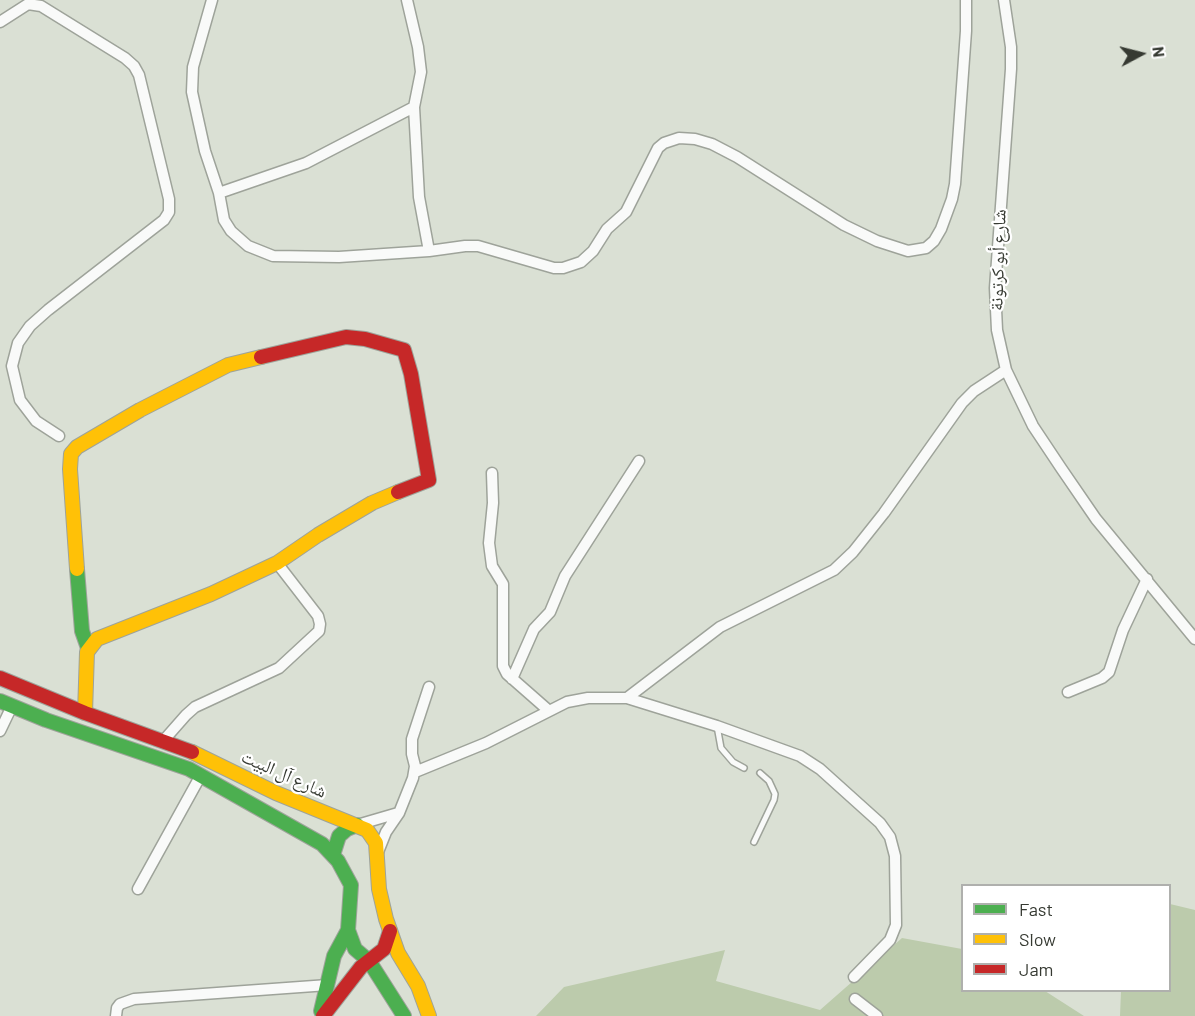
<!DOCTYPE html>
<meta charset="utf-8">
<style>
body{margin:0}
#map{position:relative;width:1195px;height:1016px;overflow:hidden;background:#dae0d4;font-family:Barlow,sans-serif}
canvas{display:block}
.legend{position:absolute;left:961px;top:884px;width:210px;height:108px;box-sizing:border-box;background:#fff;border:2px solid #afb0ad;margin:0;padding:8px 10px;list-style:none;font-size:18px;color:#363a32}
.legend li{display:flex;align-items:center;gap:12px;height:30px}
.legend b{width:30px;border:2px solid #afb0ad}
.north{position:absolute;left:1111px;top:24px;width:60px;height:60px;-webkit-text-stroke:4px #fff;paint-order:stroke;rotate:83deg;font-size:16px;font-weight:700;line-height:24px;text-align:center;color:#363a32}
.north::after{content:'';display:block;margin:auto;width:21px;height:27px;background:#363a32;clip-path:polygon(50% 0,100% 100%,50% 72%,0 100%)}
</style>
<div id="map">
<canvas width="1195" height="1016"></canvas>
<ul class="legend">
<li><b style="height:8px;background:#4caf50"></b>Fast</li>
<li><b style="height:8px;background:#ffc107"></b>Slow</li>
<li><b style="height:8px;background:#c62828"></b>Jam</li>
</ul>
<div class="north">N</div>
</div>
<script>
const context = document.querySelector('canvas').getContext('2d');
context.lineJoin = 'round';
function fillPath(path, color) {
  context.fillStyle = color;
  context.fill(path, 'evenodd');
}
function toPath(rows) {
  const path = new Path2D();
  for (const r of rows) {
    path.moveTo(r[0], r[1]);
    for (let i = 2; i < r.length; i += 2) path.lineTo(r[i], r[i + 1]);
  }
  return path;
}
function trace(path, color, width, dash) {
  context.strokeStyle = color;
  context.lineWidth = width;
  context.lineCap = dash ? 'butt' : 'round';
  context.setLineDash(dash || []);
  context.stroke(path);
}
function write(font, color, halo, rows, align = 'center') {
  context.font = font + ' Barlow,"Noto Naskh Arabic",sans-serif';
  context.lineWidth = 4.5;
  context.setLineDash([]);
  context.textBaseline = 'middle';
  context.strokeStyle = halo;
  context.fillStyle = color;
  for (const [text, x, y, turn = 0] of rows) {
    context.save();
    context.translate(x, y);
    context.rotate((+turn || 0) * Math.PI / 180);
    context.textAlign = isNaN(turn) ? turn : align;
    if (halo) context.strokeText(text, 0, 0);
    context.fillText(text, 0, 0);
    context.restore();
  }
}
fillPath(toPath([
 [1170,904,1195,910,1195,1016,1120,1016,1121,991,1170,990],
 [902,938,962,949,962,990,1045,991,1084,1016,536,1016,564,987,725,950,716,981,820,1010]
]), '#bccbac');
const lane = toPath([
 [717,726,721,748,733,762,744,768],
 [754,842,774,800,775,794,769,781,760,773]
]);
const street = toPath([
 [212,0,193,67,192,92,205,151,219,193,306,163,414,107,421,72,418,47,407,0],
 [1004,0,1011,47,1011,69,995,288,997,330,1006,370,1033,426,1061,468,1096,519,1195,639],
 [0,22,28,4,41,6,125,58,134,66,139,75,169,199,169,212,164,220,48,310,30,326,18,343,12,366,20,400,36,421,59,436],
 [219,193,224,220,231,231,248,246,273,256,339,257,429,251,419,197,414,107],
 [429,251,465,246,478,246,554,268,563,268,581,262,593,251,607,229,626,212,658,148,664,143,679,138,695,139,712,144,737,157,844,225,877,241,908,251,926,248,934,241,941,229,952,199,955,184,966,31,966,0],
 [492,473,493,503,489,543,492,566,503,584,503,666,507,674,548,710],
 [512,679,534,629,550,612,565,576,639,461],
 [1068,692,1102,678,1109,672,1123,630,1147,579],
 [627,698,717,726,800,756,820,769,880,823,890,837,895,856,896,925,890,940,854,977],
 [0,731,12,706],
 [164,740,186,715,195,707,279,668,319,631,320,624,318,616,277,563],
 [415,772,486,743,567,702,588,698,627,698,720,627,834,570,853,552,884,513,962,403,974,391,1006,370],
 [357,825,398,813],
 [378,852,386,832,399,813,413,778,415,766,412,754,412,739,429,687],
 [138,889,201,775],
 [855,999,877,1016],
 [116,1016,117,1008,120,1004,134,999,328,985]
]);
const fast = toPath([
 [77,569,82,631,88,648],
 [0,701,46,720,189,769,322,844,338,861,351,885,348,930,355,949,369,961,404,1016],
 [333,855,339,836,347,829,357,825],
 [321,1011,334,956,348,930]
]);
const slow = toPath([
 [77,569,70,469,71,454,77,447,140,410,228,365,261,357],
 [85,713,87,652,97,639,211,594,277,563,318,535,372,503,398,492],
 [192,752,276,793,367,830,376,843,379,889,386,919,398,953,418,986,429,1016]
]);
const jam = toPath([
 [261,357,346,337,365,339,404,350,411,374,429,480,398,492],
 [0,678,85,713,192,752],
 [323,1016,361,967,384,949,390,931]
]);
trace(lane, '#9ea39a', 8);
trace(street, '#9ea39a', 13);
trace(fast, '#9ea39a', 16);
trace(slow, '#9ea39a', 16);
trace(jam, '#9ea39a', 16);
trace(lane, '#f9faf9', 5);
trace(street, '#f9faf9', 10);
trace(fast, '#4caf50', 14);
trace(slow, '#ffc107', 14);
trace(jam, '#c62828', 14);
write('18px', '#363a32', '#fff', [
 ["شارع أبو كرتونة",998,260,-88],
 ["شارع آل البيت",284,774,24]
]);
</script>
